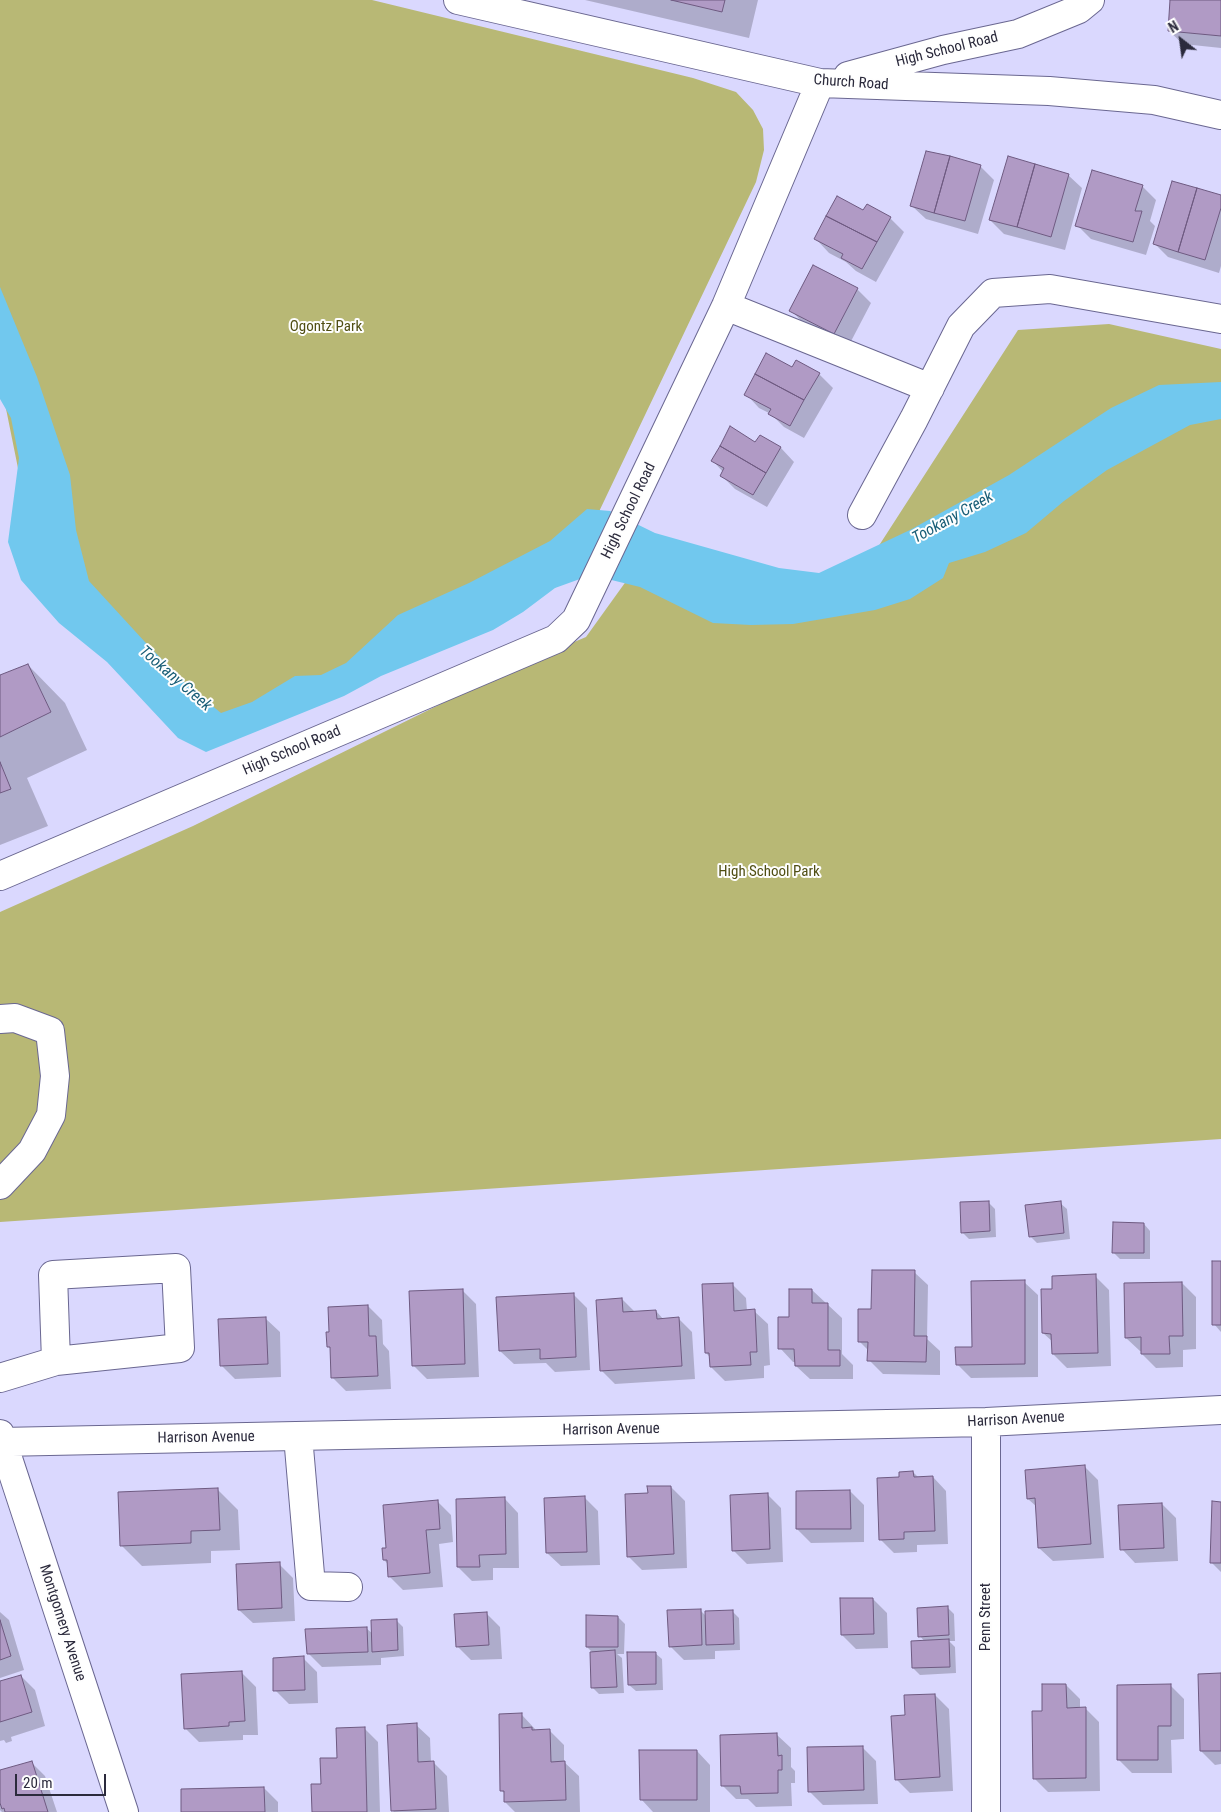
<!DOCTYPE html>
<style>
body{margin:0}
#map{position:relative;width:1221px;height:1812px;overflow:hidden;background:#dad8fe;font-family:"Roboto Condensed",sans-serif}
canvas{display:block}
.north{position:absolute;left:1156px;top:15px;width:50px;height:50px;-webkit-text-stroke:4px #fefefe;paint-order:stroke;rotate:330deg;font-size:14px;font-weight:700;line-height:20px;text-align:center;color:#2b2a3c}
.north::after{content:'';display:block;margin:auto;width:18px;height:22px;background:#2b2a3c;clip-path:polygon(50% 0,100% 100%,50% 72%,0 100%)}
.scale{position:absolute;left:15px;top:1774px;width:91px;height:22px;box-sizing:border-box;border:2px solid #2b2a3c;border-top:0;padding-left:6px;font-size:15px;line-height:18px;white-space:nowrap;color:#2b2a3c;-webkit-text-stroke:4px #fefefe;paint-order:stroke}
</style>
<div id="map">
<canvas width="1221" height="1812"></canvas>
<div class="north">N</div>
<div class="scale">20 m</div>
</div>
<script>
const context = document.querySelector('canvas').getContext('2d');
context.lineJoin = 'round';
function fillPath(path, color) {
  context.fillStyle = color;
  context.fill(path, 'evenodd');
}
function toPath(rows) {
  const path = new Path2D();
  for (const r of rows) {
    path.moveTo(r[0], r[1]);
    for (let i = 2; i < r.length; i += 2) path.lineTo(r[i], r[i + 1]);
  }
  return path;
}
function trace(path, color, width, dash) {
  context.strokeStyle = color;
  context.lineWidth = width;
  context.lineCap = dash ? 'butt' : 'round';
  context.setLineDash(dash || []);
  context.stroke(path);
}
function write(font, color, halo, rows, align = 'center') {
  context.font = font + ' "Roboto Condensed",sans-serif';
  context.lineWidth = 4;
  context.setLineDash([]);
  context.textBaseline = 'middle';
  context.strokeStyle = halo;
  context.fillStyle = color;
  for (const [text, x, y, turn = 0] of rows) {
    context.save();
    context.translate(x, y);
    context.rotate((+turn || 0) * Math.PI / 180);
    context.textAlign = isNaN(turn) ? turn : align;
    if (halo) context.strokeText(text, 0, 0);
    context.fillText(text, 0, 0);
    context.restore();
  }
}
fillPath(toPath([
 [0,0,372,0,693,78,736,92,753,110,763,129,764,150,756,182,565,583,226,736,102,634,23,493,0,379],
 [1109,324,1221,349,1221,1139,0,1222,0,912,193,826,520,665,586,637,632,573,860,575,1018,330]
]), '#b8b875');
fillPath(toPath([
 [0,287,37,377,70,475,76,530,89,581,145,642,187,685,221,713,252,702,295,676,321,675,346,663,398,615,469,583,550,541,587,509,610,511,655,533,779,568,819,573,910,530,1009,475,1111,408,1159,385,1221,382,1221,419,1190,425,1107,470,1064,501,1026,533,985,552,949,563,943,578,910,599,875,610,793,624,751,625,713,623,640,587,591,575,555,588,523,612,493,630,381,676,344,696,206,752,178,738,107,662,59,623,21,580,8,542,19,458,11,418,0,399]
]), '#71c8ee');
fillPath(toPath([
 [585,0,758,0,749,38],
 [1172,0,1221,0,1221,48,1183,44,1169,31],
 [980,166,994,180,978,234,926,219,912,206],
 [1068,175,1082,188,1065,250,1004,234,990,220],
 [1142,186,1156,200,1150,221,1155,226,1146,255,1091,239,1077,225],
 [1221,197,1221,266,1219,273,1168,257,1154,243],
 [864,212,890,218,904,232,876,282,856,271,846,262,829,253,816,239],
 [857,289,871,303,848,347,804,324,791,310],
 [792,369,819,374,833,388,804,438,784,427,771,414,759,408,746,394],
 [760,436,781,448,794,462,767,507,735,489,721,475,723,472,713,461,756,444],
 [28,665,65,703,87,750,27,778,48,826,0,845,0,677],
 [988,1202,995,1209,996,1237,969,1239,962,1232],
 [1060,1203,1067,1209,1070,1239,1037,1243,1030,1236],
 [1144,1224,1150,1231,1150,1259,1120,1259,1113,1252],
 [1221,1262,1221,1332,1214,1324],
 [914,1272,928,1285,927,1339,940,1351,940,1375,883,1374,869,1360,869,1351,859,1341,872,1310],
 [1095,1276,1109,1290,1111,1366,1067,1368,1053,1354,1053,1342,1043,1333,1053,1290],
 [1024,1282,1038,1295,1038,1377,971,1378,957,1364,973,1348],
 [1182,1283,1196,1297,1196,1349,1183,1350,1183,1367,1156,1368,1142,1354,1142,1351,1140,1351,1126,1338],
 [732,1284,746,1298,747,1311,754,1311,768,1324,770,1365,764,1366,764,1378,725,1381,711,1367,711,1358,706,1353],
 [462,1290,476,1304,479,1377,427,1379,413,1365],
 [812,1290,842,1318,842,1354,853,1365,853,1379,810,1379,796,1366,796,1362,793,1362,780,1348,790,1318],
 [573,1294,587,1308,590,1370,555,1372,546,1363,514,1364,500,1351],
 [622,1299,635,1312,656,1311,664,1320,679,1319,692,1332,695,1379,615,1384,601,1370],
 [368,1306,382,1320,383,1344,389,1351,391,1389,346,1391,332,1377,331,1349,328,1346,330,1333],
 [266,1319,280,1332,281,1377,235,1379,221,1365],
 [1084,1466,1098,1480,1104,1558,1053,1561,1039,1548,1037,1507,1028,1499],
 [913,1472,919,1478,933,1477,946,1491,948,1544,917,1545,917,1552,894,1553,880,1539,900,1478],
 [671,1487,685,1501,687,1568,642,1570,628,1556,649,1494],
 [218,1490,238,1510,240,1550,211,1551,211,1563,142,1566,121,1545],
 [850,1491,864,1505,864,1542,811,1543,797,1529],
 [767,1494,781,1508,783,1562,747,1564,733,1550],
 [584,1497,598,1511,600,1565,561,1566,547,1553],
 [505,1499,518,1513,519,1568,493,1568,493,1580,472,1581,458,1567],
 [437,1501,451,1515,453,1542,439,1544,443,1587,403,1590,390,1577,389,1565,384,1560,388,1549],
 [1221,1503,1221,1572,1212,1563],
 [1162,1504,1176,1518,1178,1561,1135,1563,1122,1549],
 [279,1564,293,1578,295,1621,253,1623,239,1610],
 [873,1599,887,1613,888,1648,856,1649,842,1635],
 [947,1607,954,1614,955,1641,949,1641,955,1647,956,1673,920,1675,913,1668,925,1642,920,1636],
 [700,1610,707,1617,733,1612,739,1618,740,1650,715,1651,715,1659,684,1660,670,1646],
 [0,1612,9,1620,24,1670,0,1678],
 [486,1613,500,1627,502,1659,471,1660,457,1646],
 [618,1617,625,1624,624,1654,617,1654,622,1658,624,1693,599,1694,592,1687,593,1653,587,1647],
 [396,1620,403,1627,404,1656,381,1658,381,1665,322,1667,308,1653,366,1628,373,1634],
 [655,1653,662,1659,663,1690,636,1691,629,1685],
 [303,1658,317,1672,318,1703,289,1704,275,1690],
 [242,1673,256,1687,258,1735,243,1735,243,1740,199,1742,185,1728],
 [1221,1675,1221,1764,1215,1765,1201,1751],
 [21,1676,35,1690,45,1726,11,1737,12,1741,6,1743,4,1740,0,1741,0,1682],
 [1066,1685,1080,1699,1080,1708,1085,1708,1099,1722,1100,1791,1048,1792,1034,1778,1043,1712],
 [1170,1685,1184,1699,1184,1739,1171,1740,1172,1773,1132,1773,1118,1759],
 [935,1695,949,1709,953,1791,910,1793,896,1779,906,1716],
 [522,1715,535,1729,535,1731,550,1731,564,1745,564,1762,579,1776,580,1812,515,1812,505,1802,505,1794,501,1790],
 [416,1725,430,1738,431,1762,433,1762,447,1776,449,1812,394,1812,392,1810],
 [364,1728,378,1742,380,1812,314,1812,322,1785,338,1759],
 [777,1735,791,1748,791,1767,795,1771,795,1783,791,1783,792,1806,756,1807,748,1799,736,1799,722,1785],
 [862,1747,876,1761,878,1804,823,1805,809,1791],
 [697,1751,710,1765,710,1812,653,1812,641,1799],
 [31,1762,45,1776,57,1812,2,1812,0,1810,0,1771],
 [264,1788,278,1802,278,1812,183,1812]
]), '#0003');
const building = toPath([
 [671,0,725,0,722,12,671,0],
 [1170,0,1221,0,1221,36,1168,31,1170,0],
 [926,151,950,156,934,213,910,206,926,151],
 [950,156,981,165,965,221,934,213,950,156],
 [1008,156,1035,164,1017,227,989,220,1008,156],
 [1035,164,1069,174,1051,237,1017,227,1035,164],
 [1092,170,1143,185,1135,211,1142,211,1133,242,1075,226,1092,170],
 [1172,181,1197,188,1178,252,1153,244,1172,181],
 [1197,188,1221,195,1221,208,1205,260,1178,252,1197,188],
 [837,196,863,210,867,204,891,217,877,242,826,216,837,196],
 [826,216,877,242,862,269,841,258,843,254,814,239,826,216],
 [813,265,858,288,834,334,789,311,813,265],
 [766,353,792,367,796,360,820,373,804,400,755,374,766,353],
 [755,374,804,400,790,426,768,414,771,409,744,395,755,374],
 [730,426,755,442,760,435,781,447,766,473,720,446,730,426],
 [720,446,766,473,753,495,720,476,724,468,711,461,720,446],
 [28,664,51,712,0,737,0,675,28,664],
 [0,762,11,789,0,793,0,762],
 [989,1201,990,1231,961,1233,960,1202,989,1201],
 [1061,1201,1064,1233,1029,1237,1025,1205,1061,1201],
 [1113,1222,1144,1223,1144,1253,1112,1253,1113,1222],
 [1212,1261,1221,1261,1221,1325,1212,1325,1212,1261],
 [872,1270,915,1270,914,1336,927,1336,926,1362,867,1361,868,1342,858,1342,858,1309,871,1309,872,1270],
 [1096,1274,1098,1353,1052,1354,1051,1334,1042,1333,1041,1289,1052,1289,1052,1276,1096,1274],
 [1025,1280,1025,1364,956,1365,955,1347,972,1347,971,1281,1025,1280],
 [1182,1282,1183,1336,1169,1336,1170,1354,1141,1354,1141,1337,1125,1338,1124,1283,1182,1282],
 [733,1283,734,1311,755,1309,757,1352,750,1352,751,1365,710,1367,709,1353,705,1353,702,1284,733,1283],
 [463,1289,465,1364,412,1366,409,1291,463,1289],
 [789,1289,812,1289,812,1303,828,1303,828,1350,840,1350,840,1366,795,1366,794,1349,778,1349,778,1317,789,1317,789,1289],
 [574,1293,576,1357,540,1359,540,1349,499,1351,496,1297,574,1293],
 [622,1298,623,1312,656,1310,657,1319,679,1317,682,1366,600,1371,596,1300,622,1298],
 [368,1305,369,1336,376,1336,378,1376,331,1378,330,1347,327,1347,326,1332,329,1332,328,1307,368,1305],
 [266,1317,268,1364,220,1366,218,1319,266,1317],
 [1085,1465,1091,1544,1038,1548,1035,1498,1027,1499,1025,1470,1085,1465],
 [913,1471,914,1477,933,1476,935,1531,904,1532,904,1539,879,1540,877,1478,899,1477,899,1472,913,1471],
 [647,1486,671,1486,674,1554,627,1557,625,1494,648,1493,647,1486],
 [218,1488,220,1530,191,1531,191,1543,120,1546,118,1492,218,1488],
 [850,1490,851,1529,796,1529,796,1491,850,1490],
 [768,1493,770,1549,732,1551,730,1495,768,1493],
 [585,1496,587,1552,546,1553,544,1498,585,1496],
 [505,1497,506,1554,479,1555,480,1567,457,1567,456,1499,505,1497],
 [438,1500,440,1529,426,1530,430,1573,388,1577,387,1560,383,1560,382,1548,386,1548,383,1505,438,1500],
 [1212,1501,1221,1502,1221,1563,1210,1563,1212,1501],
 [1162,1503,1164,1548,1120,1550,1118,1505,1162,1503],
 [280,1562,282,1608,238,1610,236,1564,280,1562],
 [840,1598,873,1598,874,1634,841,1635,840,1598],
 [948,1606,949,1635,918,1637,917,1608,948,1606],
 [701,1609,702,1645,669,1647,667,1610,701,1609],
 [733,1610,734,1644,706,1645,705,1611,733,1610],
 [487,1612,489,1645,456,1647,454,1614,487,1612],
 [586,1615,618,1616,618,1647,586,1647,586,1615],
 [397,1619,398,1650,372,1652,371,1620,397,1619],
 [0,1620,11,1656,0,1660,0,1620],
 [367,1627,368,1652,307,1654,305,1629,367,1627],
 [949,1639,950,1667,912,1668,911,1641,949,1639],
 [615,1650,617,1687,591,1688,590,1652,615,1650],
 [627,1652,656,1652,656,1684,628,1685,627,1652],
 [304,1656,305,1690,273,1691,273,1658,304,1656],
 [242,1671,245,1721,229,1722,229,1726,184,1729,181,1674,242,1671],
 [1221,1673,1221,1751,1200,1751,1198,1674,1221,1673],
 [21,1675,32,1712,0,1722,0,1681,21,1675],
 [1042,1684,1066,1684,1067,1708,1086,1707,1086,1778,1033,1779,1032,1711,1042,1711,1042,1684],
 [1171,1684,1171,1726,1158,1726,1158,1760,1117,1760,1117,1685,1171,1684],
 [935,1694,940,1777,895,1780,891,1716,905,1715,904,1695,935,1694],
 [522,1713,522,1728,532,1727,532,1730,550,1729,551,1762,565,1761,566,1800,504,1802,504,1791,500,1791,499,1714,522,1713],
 [417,1723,418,1762,434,1761,436,1809,391,1811,387,1725,417,1723],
 [365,1727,367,1812,312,1812,311,1784,321,1784,320,1758,337,1758,336,1728,365,1727],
 [777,1733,778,1756,782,1755,782,1770,778,1770,778,1793,741,1794,740,1786,721,1786,720,1735,777,1733],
 [863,1746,864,1790,808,1792,807,1747,863,1746],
 [639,1750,697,1750,697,1800,640,1800,639,1750],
 [32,1761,48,1812,5,1812,4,1808,2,1809,0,1803,0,1770,32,1761],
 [264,1787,265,1812,181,1812,181,1789,264,1787]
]);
fillPath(building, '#b09ac5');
trace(building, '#6e5a81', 1);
const minor = toPath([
 [458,0,820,83,1049,91,1154,100,1221,115],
 [848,76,943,50,1018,34,1079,9,1090,0],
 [726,306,930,388],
 [862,515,914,419,961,326,993,293,1050,289,1221,319],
 [0,876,556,639,576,620,726,306,820,83],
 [0,1019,15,1018,50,1031,55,1076,51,1115,32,1151,0,1185],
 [0,1378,56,1361,180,1348,176,1268,53,1275,56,1361],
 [986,1422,986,1812],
 [0,1434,124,1812],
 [298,1436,311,1586,348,1587],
 [0,1442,986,1422,1221,1410]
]);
trace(minor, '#6a6791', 30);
trace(minor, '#fff', 28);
write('15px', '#2b2a3c', '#fefefe', [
 ["High School Road",947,50,-14],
 ["Church Road",851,83,4],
 ["High School Road",629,511,-64],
 ["High School Road",292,751,-23],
 ["Harrison Avenue",1016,1420,-3],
 ["Harrison Avenue",611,1430,-1],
 ["Harrison Avenue",206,1438,-1],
 ["Penn Street",986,1617,-90],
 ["Montgomery Avenue",62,1623,72]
]);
write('15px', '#504e13', '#fefefe', [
 ["Ogontz Park",326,327],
 ["High School Park",769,872]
]);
write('italic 16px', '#195e77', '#fefefe', [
 ["Tookany Creek",953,518,-29],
 ["Tookany Creek",175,679,41]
]);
</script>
